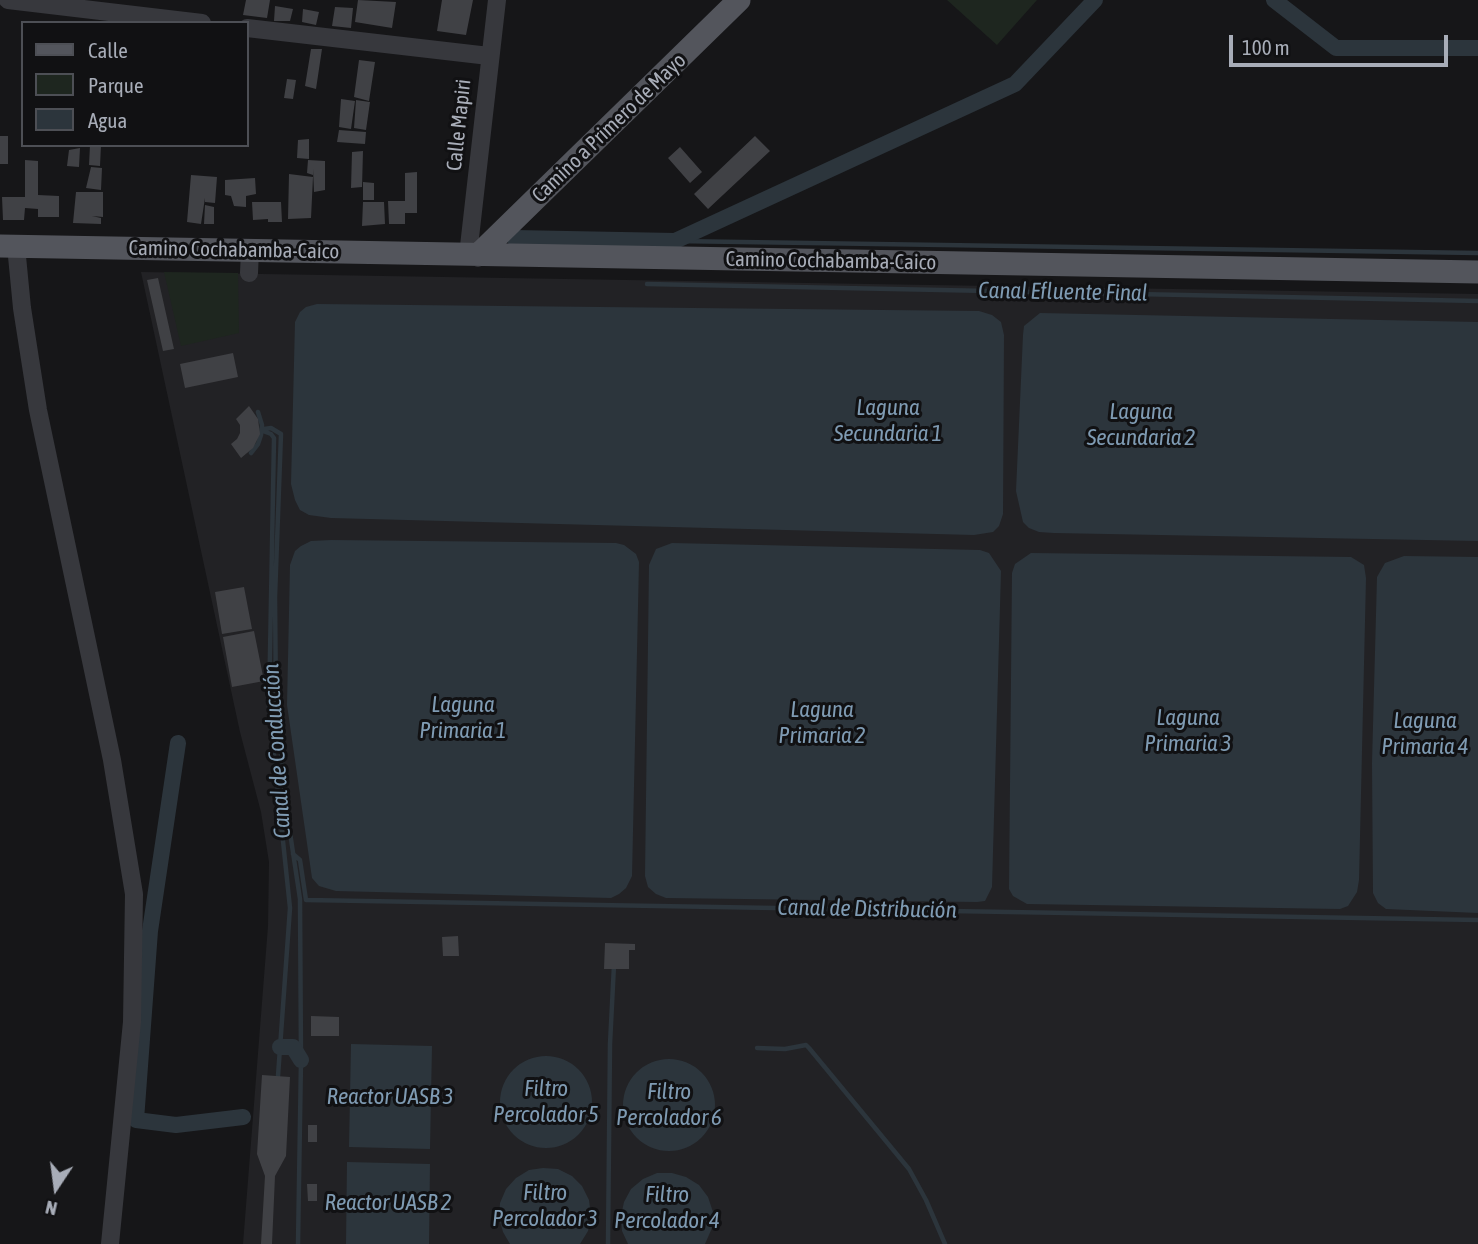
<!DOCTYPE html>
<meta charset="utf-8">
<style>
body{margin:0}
#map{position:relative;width:1478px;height:1244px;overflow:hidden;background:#161618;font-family:"Asap Condensed",sans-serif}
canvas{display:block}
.legend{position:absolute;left:21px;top:21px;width:228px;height:126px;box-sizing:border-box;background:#111113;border:2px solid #4d4f55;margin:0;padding:9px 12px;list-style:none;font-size:21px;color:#a8adb8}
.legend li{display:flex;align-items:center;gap:14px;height:35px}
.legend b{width:35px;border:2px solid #4d4f55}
.north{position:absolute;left:21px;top:1153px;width:70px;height:70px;-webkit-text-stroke:5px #111113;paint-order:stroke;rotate:193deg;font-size:19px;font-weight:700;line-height:28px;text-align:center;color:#a8adb8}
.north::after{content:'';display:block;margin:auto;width:24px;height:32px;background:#a8adb8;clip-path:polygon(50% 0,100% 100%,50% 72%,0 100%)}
.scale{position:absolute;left:1229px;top:35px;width:219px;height:32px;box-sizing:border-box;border:4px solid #a8adb8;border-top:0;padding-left:9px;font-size:21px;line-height:24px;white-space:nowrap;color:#a8adb8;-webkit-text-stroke:5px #111113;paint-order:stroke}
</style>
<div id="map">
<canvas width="1478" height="1244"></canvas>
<ul class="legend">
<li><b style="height:9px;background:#53555c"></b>Calle</li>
<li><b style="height:19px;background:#1e261f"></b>Parque</li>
<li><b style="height:19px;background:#2c353c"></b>Agua</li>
</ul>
<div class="north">N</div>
<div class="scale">100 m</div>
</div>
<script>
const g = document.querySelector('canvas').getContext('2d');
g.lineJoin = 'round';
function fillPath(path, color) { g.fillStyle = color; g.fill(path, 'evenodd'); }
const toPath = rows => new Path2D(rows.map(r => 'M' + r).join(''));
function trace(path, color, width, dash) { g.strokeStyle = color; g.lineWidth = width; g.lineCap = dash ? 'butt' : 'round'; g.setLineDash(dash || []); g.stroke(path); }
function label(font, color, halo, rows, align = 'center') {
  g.font = font + ' "Asap Condensed",sans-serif'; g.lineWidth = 6; g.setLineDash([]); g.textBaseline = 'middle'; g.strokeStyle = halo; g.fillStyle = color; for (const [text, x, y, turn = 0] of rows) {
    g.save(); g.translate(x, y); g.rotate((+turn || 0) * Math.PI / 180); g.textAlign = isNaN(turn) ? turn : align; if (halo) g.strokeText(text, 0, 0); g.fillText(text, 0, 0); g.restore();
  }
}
fillPath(toPath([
 [141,272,1478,294,1478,1244,243,1244,268,926,269,862,261,812,240,732]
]), '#222225');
fillPath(toPath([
 [947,0,1037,0,997,45],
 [164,272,238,273,239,333,181,346]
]), '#1e261f');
fillPath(toPath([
 [317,304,979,311,992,315,1001,322,1004,335,1003,514,999,526,993,532,974,535,331,518,309,515,300,510,295,500,291,484,295,322,300,312,306,307],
 [1040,313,1478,322,1478,541,1054,533,1039,532,1029,528,1023,522,1016,491,1023,335,1024,326],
 [331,540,616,543,624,545,636,554,639,562,632,876,626,888,619,894,611,898,336,891,319,886,312,878,287,705,290,565,295,551,301,546,311,541],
 [672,543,980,550,989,553,1001,571,992,887,985,901,977,902,666,898,656,894,648,887,645,876,649,565,656,549],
 [1031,553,1351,557,1364,565,1366,578,1359,880,1357,892,1348,906,1340,909,1027,904,1013,896,1009,889,1012,573,1015,564],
 [1404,556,1478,557,1478,913,1386,909,1378,903,1373,893,1372,763,1377,577,1385,563],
 [351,1044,432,1046,430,1149,349,1147],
 '500 1102a46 46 0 1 1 92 0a46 46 0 1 1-92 0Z',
 '623 1105a46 46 0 1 1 92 0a46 46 0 1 1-92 0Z',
 [347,1162,430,1164,429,1244,346,1244],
 [543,1168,558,1169,572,1176,582,1186,589,1200,591,1216,588,1231,580,1244,510,1244,503,1232,499,1218,500,1203,506,1189,516,1178,529,1170],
 [657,1173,672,1173,686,1177,699,1185,708,1197,713,1212,712,1228,705,1244,628,1244,622,1231,621,1216,624,1202,631,1189,643,1179]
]), '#2c353c');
trace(toPath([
 [675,241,1478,253],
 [647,284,1478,301],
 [264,429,271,428,281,434,275,597,276,700,286,806,300,899,301,1060,298,1244],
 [263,431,271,434,274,438,269,707,290,908,278,1076],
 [251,453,258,444,261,435,262,425,258,412],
 [293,854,300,860,306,900,1478,920],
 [757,1048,785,1049,806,1045,809,1048,909,1169,926,1200,945,1244],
 [608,1244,610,1044,614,965]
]), '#2c353c', 4.5);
trace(toPath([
 [1274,0,1336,48,1478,48],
 [514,238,675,241,1015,84,1095,0],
 [178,743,150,931,136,1120,176,1125,243,1117],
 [280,1047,293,1047,301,1060]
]), '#2c353c', 16);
fillPath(toPath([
 [246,0,270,0,267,18,243,15],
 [358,0,396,2,392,28,355,22],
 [442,0,473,0,466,35,437,31],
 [275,6,293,9,290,21,274,21],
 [335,7,353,8,351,28,332,26],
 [303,9,319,12,316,25,302,22],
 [311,49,322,49,316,89,305,86],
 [359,60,375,62,369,101,354,97],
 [287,79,296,80,293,99,284,98],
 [341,99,355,101,351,129,339,127],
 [356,100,370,102,366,130,354,128],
 [339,130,366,132,365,144,337,142],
 [0,136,8,136,8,164,0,164],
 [755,136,770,151,708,209,694,194],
 [309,139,309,159,297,158,298,140],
 [90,145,101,145,100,166,89,165],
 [680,147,702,172,690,183,668,158],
 [80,148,79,167,67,166,69,150],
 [363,151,362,187,351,188,352,152],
 [25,160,38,161,38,195,59,196,59,217,38,217,38,209,25,208,24,220,3,220,2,197,25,197],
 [308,160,325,161,325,190,314,192,313,169,313,175,307,173],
 [91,167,102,168,101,190,86,188],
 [417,172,417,213,405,213,405,224,389,224,388,201,405,201,405,173],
 [289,174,313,177,311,218,288,219],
 [191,175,217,177,215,203,205,202,205,198,201,224,187,222],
 [255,178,256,194,246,196,246,207,234,206,231,196,225,195,225,180],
 [363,182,374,183,374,200,363,200],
 [76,192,103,192,103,217,92,216,101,218,101,224,73,223],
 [252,202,281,202,282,222,268,222,268,219,253,220],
 [363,202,384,202,385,224,362,226],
 [205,205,214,207,214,224,204,224],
 [158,278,174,349,163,351,147,280],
 [233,353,238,377,185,388,180,364],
 [249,406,258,419,260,434,253,448,241,458,231,444,237,439,240,433,240,425,236,419],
 [244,587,252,629,222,634,215,592],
 [254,631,264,681,232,687,223,637],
 [458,936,459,956,443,956,442,937],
 [605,943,635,944,635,950,629,950,629,969,604,969],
 [311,1016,339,1017,339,1036,311,1036],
 [262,1075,290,1077,286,1156,275,1176,272,1244,261,1244,265,1176,257,1154],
 [308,1125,317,1125,317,1142,308,1142],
 [307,1184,317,1184,317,1201,308,1201]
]), '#404145');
trace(toPath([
 [8,0,202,23],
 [247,28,489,56],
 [16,246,22,308,38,410,112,760,134,894,132,1022,110,1244],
 [468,255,497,0],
 [249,273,250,250]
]), '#37383d', 18);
trace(toPath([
 [0,246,1478,272],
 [478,255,739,0]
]), '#53555c', 23);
label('21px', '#a8adb8', '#111113', [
 ["Calle Mapiri",459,125,-84],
 ["Camino a Primero de Mayo",609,128,-44],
 ["Camino Cochabamba-Caico",234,250,1],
 ["Camino Cochabamba-Caico",831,261,1]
]);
label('italic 23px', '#7f9bb3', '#111113', [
 ["Canal Efluente Final",1063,292,1],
 ["Laguna",888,408],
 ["Secundaria 1",888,434],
 ["Laguna",1141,412],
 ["Secundaria 2",1141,438],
 ["Laguna",463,705],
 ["Primaria 1",463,731],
 ["Laguna",822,710],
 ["Primaria 2",822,736],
 ["Laguna",1188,718],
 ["Primaria 3",1188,744],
 ["Laguna",1425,721],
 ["Primaria 4",1425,747],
 ["Canal de Conducción",277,751,-94],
 ["Canal de Distribución",867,909,1],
 ["Filtro",546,1089],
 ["Percolador 5",546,1115],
 ["Filtro",669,1092],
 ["Percolador 6",669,1118],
 ["Reactor UASB 3",390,1097],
 ["Filtro",545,1193],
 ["Percolador 3",545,1219],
 ["Filtro",667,1195],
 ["Percolador 4",667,1221],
 ["Reactor UASB 2",388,1203]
]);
</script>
